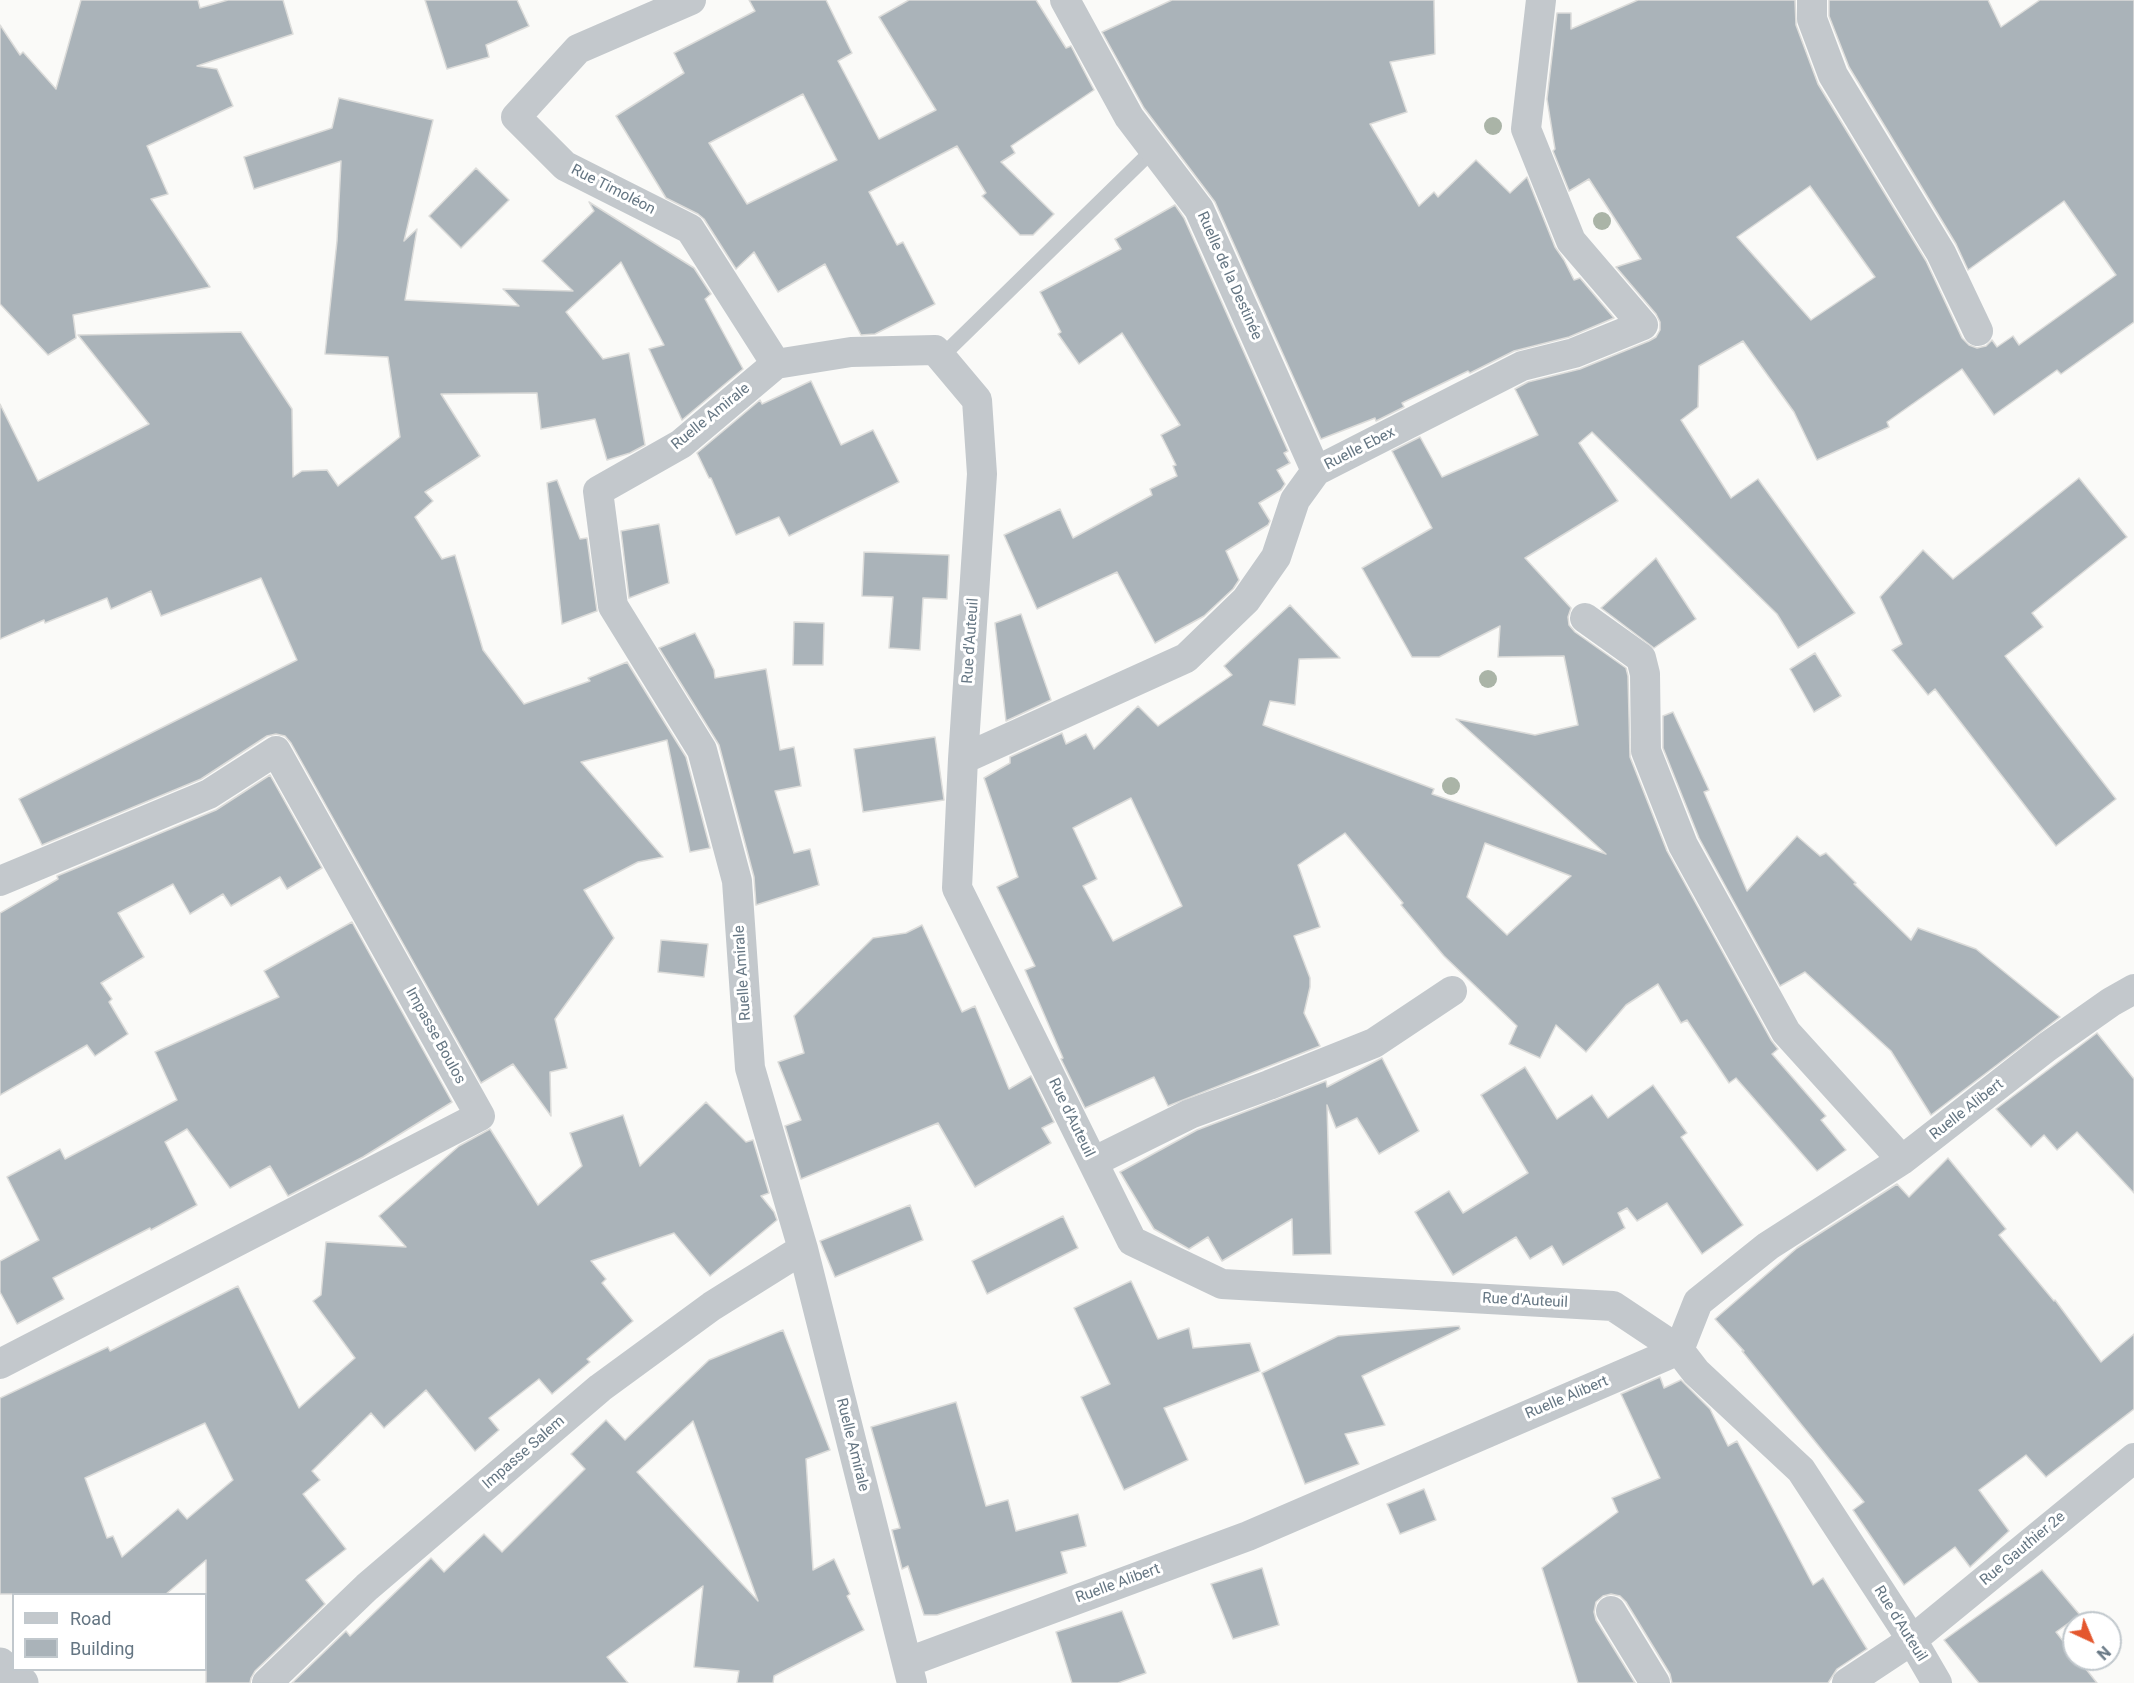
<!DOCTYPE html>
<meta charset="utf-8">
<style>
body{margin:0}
#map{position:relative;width:2134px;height:1683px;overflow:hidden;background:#fafaf8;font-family:Roboto,sans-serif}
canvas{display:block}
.legend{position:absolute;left:12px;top:1593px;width:195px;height:78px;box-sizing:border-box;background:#fff;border:2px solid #c1c8cd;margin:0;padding:8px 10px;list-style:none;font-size:18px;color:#657683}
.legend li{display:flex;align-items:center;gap:12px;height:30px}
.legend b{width:30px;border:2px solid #c1c8cd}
.north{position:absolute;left:2062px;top:1611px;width:60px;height:60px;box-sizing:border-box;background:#fff;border:2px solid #c1c8cd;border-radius:50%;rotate:136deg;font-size:16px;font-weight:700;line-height:24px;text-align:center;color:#657683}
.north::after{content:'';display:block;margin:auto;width:21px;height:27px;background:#e4572e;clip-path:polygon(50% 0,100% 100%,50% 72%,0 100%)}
</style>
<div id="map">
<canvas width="2134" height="1683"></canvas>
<ul class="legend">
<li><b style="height:8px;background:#c3c8cc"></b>Road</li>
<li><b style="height:16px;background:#aab3b9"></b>Building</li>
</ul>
<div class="north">N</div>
</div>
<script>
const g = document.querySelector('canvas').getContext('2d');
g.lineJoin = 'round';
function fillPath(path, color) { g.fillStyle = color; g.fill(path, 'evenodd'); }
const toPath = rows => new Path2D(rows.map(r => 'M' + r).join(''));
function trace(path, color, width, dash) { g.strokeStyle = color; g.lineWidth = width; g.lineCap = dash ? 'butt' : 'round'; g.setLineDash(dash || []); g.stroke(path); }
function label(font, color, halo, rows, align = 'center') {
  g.font = font + ' Roboto,sans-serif'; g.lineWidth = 6; g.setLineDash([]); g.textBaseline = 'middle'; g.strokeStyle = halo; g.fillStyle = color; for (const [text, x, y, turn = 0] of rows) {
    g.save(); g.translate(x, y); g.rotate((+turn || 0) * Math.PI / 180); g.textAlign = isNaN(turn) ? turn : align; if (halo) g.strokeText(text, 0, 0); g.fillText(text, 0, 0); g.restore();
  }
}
const building = toPath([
 [81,0,198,0,200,8,228,0,283,0,293,34,197,66,217,69,233,106,147,146,168,194,151,199,210,287,73,315,76,338,48,355,0,304,0,25,20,55,23,52,56,89,81,0],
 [425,0,517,0,529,26,486,45,489,57,447,69,425,0],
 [749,0,826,0,852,53,838,61,879,139,936,110,879,17,909,0,1036,0,1066,48,1071,46,1094,90,1011,146,1015,153,1001,162,1054,214,1033,235,1020,235,982,196,986,193,957,146,869,192,897,245,903,242,935,304,875,334,861,335,825,264,778,292,754,252,736,269,704,219,698,214,666,198,616,116,684,73,674,53,755,11,749,0],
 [803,94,837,160,747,204,709,143,803,94],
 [1172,0,1434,0,1435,54,1390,62,1407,112,1370,124,1419,206,1434,192,1438,197,1476,160,1510,193,1527,177,1555,247,1564,260,1574,280,1580,278,1614,318,1569,337,1514,351,1470,373,1468,371,1402,403,1404,407,1376,421,1375,418,1321,439,1215,202,1144,108,1102,32,1172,0],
 [1638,0,1795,0,1796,25,1818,84,1926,261,1962,338,1969,345,1977,348,1986,346,1992,340,1997,347,2013,336,2019,345,2116,275,2064,201,1968,270,1956,244,1849,67,1829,16,1829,0,1988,0,2001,27,2040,0,2134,0,2134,322,2061,374,2057,370,1994,415,1962,369,1887,422,1889,427,1817,460,1794,412,1743,341,1699,366,1698,407,1681,420,1731,498,1758,479,1855,613,1798,648,1777,614,1592,432,1579,443,1618,501,1525,558,1571,608,1568,617,1569,625,1575,632,1626,668,1628,676,1630,757,1667,851,1771,1040,1778,1049,1772,1054,1826,1116,1821,1120,1846,1150,1817,1171,1736,1078,1729,1083,1687,1020,1681,1023,1658,984,1626,1005,1586,1052,1556,1025,1540,1058,1509,1044,1517,1026,1444,956,1401,905,1403,903,1345,833,1298,865,1320,927,1294,936,1310,978,1310,987,1304,1013,1320,1046,1168,1106,1154,1077,1085,1108,1061,1059,1063,1058,1025,970,1035,966,997,887,1018,877,984,778,1010,763,1010,757,1062,733,1066,744,1086,734,1094,749,1138,706,1158,726,1232,675,1224,666,1290,605,1340,658,1299,659,1295,705,1270,701,1263,725,1434,789,1432,794,1606,854,1456,719,1535,735,1578,725,1564,656,1498,657,1500,626,1439,657,1412,657,1362,568,1432,528,1392,451,1420,437,1442,477,1538,435,1515,389,1528,382,1580,369,1649,341,1656,337,1660,330,1660,322,1656,314,1616,267,1641,259,1589,179,1569,191,1553,151,1555,149,1547,99,1557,13,1571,13,1571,29,1638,0],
 [1810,186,1875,277,1811,320,1737,237,1810,186],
 [1131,798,1182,906,1113,941,1083,886,1097,879,1073,828,1131,798],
 [1485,843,1571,876,1507,935,1467,897,1485,843],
 [339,98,433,120,404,241,417,229,405,300,519,306,503,289,573,291,542,261,594,211,589,202,694,268,711,294,705,299,743,369,682,420,649,349,664,345,621,262,566,312,603,359,629,353,645,445,630,453,607,460,595,419,541,429,537,393,441,394,480,456,425,492,433,501,415,517,442,559,455,555,483,650,524,704,590,681,588,678,627,662,686,757,710,848,690,852,667,740,581,762,663,857,638,862,584,890,614,938,555,1019,567,1068,550,1072,551,1116,513,1064,481,1083,291,743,285,736,276,734,267,736,201,779,42,845,19,799,297,660,261,578,161,616,151,591,111,609,107,598,45,623,44,620,0,639,0,404,38,481,149,424,78,335,241,332,292,409,293,477,302,471,327,470,338,486,400,437,388,357,325,354,337,241,341,161,254,189,244,157,332,128,339,98],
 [476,168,509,200,461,248,429,216,476,168],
 [1175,205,1184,218,1288,451,1284,453,1290,463,1277,470,1285,484,1281,490,1259,503,1270,521,1268,525,1226,551,1239,580,1233,589,1204,616,1155,643,1117,572,1037,609,1004,535,1060,509,1073,538,1152,495,1150,489,1177,476,1173,466,1176,465,1161,435,1180,425,1122,333,1079,364,1058,334,1061,332,1040,292,1121,249,1115,239,1175,205],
 [811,381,841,445,873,430,899,482,789,536,779,517,736,535,711,478,709,478,697,453,760,400,762,404,811,381],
 [2079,478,2127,537,2032,613,2043,627,2005,656,2116,799,2056,846,1935,689,1928,695,1892,650,1902,644,1880,597,1923,550,1953,579,2079,478],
 [557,480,580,539,587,538,597,611,562,624,547,483,557,480],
 [659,524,669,583,629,598,621,531,659,524],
 [864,552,949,555,947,599,923,598,920,650,889,648,893,597,862,596,864,552],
 [1656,558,1696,619,1654,648,1601,608,1656,558],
 [1021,614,1051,700,1006,721,995,623,1021,614],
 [794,622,824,623,823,665,793,665,794,622],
 [695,633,714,670,715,678,766,669,780,750,794,747,801,786,775,791,794,853,810,849,819,885,756,905,754,877,719,745,659,648,695,633],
 [1815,653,1841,696,1814,712,1790,669,1815,653],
 [1673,712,1709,790,1704,792,1747,891,1797,836,1820,856,1826,853,1856,883,1854,884,1911,940,1918,928,1976,949,2060,1017,1931,1115,1891,1051,1805,972,1780,986,1699,838,1663,748,1663,716,1673,712],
 [935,737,944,800,863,812,854,749,935,737],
 [270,775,322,868,287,889,280,877,231,906,223,894,190,914,173,884,118,913,144,957,101,983,112,999,109,1002,128,1034,95,1056,87,1045,0,1095,0,913,58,879,57,876,216,810,270,775],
 [352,922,452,1102,363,1157,288,1196,270,1166,230,1188,187,1129,165,1142,197,1205,151,1230,150,1228,53,1278,64,1299,17,1324,0,1292,0,1261,39,1240,7,1177,60,1149,65,1159,177,1100,155,1052,279,997,264,971,352,922],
 [922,925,962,1012,975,1006,1009,1089,1031,1076,1054,1122,1042,1128,1051,1143,975,1187,938,1123,801,1179,785,1126,801,1120,778,1062,804,1053,794,1016,873,938,906,933,922,925],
 [661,940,708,944,704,977,658,972,661,940],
 [2097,1033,2134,1079,2134,1193,2077,1132,2057,1150,2044,1135,2031,1147,1996,1109,2097,1033],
 [1382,1058,1419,1131,1379,1154,1357,1118,1336,1128,1327,1105,1331,1254,1293,1255,1292,1219,1222,1261,1208,1237,1189,1249,1154,1229,1120,1172,1197,1130,1326,1081,1327,1087,1382,1058],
 [1525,1067,1557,1119,1592,1095,1608,1118,1653,1085,1687,1133,1681,1137,1743,1225,1702,1254,1667,1203,1637,1221,1627,1208,1618,1213,1625,1228,1563,1265,1552,1246,1530,1259,1516,1237,1453,1275,1415,1212,1449,1191,1463,1213,1528,1173,1481,1095,1525,1067],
 [706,1102,746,1142,753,1140,769,1193,761,1196,774,1212,777,1220,710,1276,674,1233,591,1261,606,1279,602,1283,633,1321,587,1359,590,1362,552,1394,539,1379,489,1418,499,1430,475,1451,426,1390,384,1428,371,1413,312,1471,320,1480,303,1494,346,1549,306,1580,325,1604,255,1671,251,1678,250,1683,206,1683,206,1560,166,1594,0,1594,0,1398,108,1347,110,1351,238,1286,299,1408,355,1358,313,1301,321,1295,326,1242,406,1247,379,1216,459,1146,490,1129,538,1205,582,1166,570,1133,623,1115,640,1166,706,1102],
 [205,1423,233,1480,187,1519,178,1509,122,1557,113,1536,107,1538,85,1478,205,1423],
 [1948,1158,2006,1229,1999,1235,2054,1301,2055,1300,2101,1362,2134,1334,2134,1409,2046,1477,2026,1455,1979,1490,2009,1531,1970,1567,1955,1547,1904,1585,1853,1510,1864,1502,1742,1351,1744,1351,1715,1319,1797,1248,1897,1184,1909,1197,1948,1158],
 [910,1205,923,1240,835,1277,820,1241,910,1205],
 [1063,1216,1078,1248,987,1294,972,1261,1063,1216],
 [1131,1281,1158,1339,1189,1328,1193,1348,1250,1343,1260,1371,1164,1408,1188,1460,1124,1490,1081,1397,1110,1384,1074,1308,1131,1281],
 [1459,1326,1460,1329,1362,1376,1385,1425,1345,1434,1359,1464,1305,1484,1262,1373,1338,1336,1459,1326],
 [783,1330,830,1450,806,1459,813,1570,834,1559,850,1594,847,1596,864,1630,774,1676,773,1683,737,1683,739,1671,694,1667,703,1586,607,1657,628,1683,292,1683,346,1631,350,1636,431,1558,444,1572,484,1534,502,1552,585,1469,571,1454,606,1420,625,1440,709,1360,783,1330],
 [693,1421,758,1601,637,1472,693,1421],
 [1660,1377,1664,1388,1681,1380,1710,1409,1728,1446,1737,1441,1813,1585,1823,1578,1867,1649,1837,1669,1828,1683,1672,1683,1670,1674,1626,1602,1620,1596,1611,1594,1603,1596,1596,1602,1594,1612,1596,1620,1635,1683,1578,1683,1542,1568,1618,1512,1612,1498,1660,1478,1621,1394,1660,1377],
 [956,1402,986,1506,1008,1500,1016,1531,1078,1514,1086,1546,1061,1552,1067,1573,937,1615,924,1615,908,1566,902,1569,892,1530,900,1528,871,1427,956,1402],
 [1424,1489,1436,1520,1400,1534,1387,1504,1424,1489],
 [1262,1568,1279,1625,1233,1639,1211,1584,1262,1568],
 [2042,1570,2080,1615,2056,1632,2074,1655,2074,1659,2078,1659,2097,1683,1979,1683,1944,1640,2042,1570],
 [1122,1611,1146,1673,1118,1683,1072,1683,1056,1632,1122,1611]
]);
fillPath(building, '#aab3b9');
trace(building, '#dcdcda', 1.5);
trace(toPath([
 [941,357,1153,150]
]), '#c3c8cc', 15);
trace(toPath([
 [691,0,578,49,516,117,565,166,690,229,776,364,851,352,935,350,977,400,982,474,963,759,957,888,1132,1241,1222,1284,1613,1306,1679,1350,1696,1372,1801,1470,1912,1640,1937,1683],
 [1065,0,1129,117,1199,209,1316,471],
 [1812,0,1812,19,1833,75,1941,253,1978,331],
 [776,364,681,444,598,491,613,606,702,750,737,881,750,1068,803,1249,912,1683],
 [1585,618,1641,658,1645,674,1646,751,1683,845,1786,1032,1902,1160],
 [963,759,1186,658,1246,600,1276,557,1295,500,1316,471,1522,366,1574,353,1643,325,1571,241,1526,129,1541,0],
 [0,881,209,794,276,751,480,1116,0,1364],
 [1093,1162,1190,1114,1269,1085,1374,1043,1452,991],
 [1611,1611,1655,1683],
 [908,1662,1248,1536,1679,1350,1698,1302,1768,1246,1902,1160,2047,1047,2111,1002,2134,989],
 [267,1683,367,1587,600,1388,712,1306,803,1249],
 [1847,1683,1912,1640,2134,1458]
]), '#c3c8cc', 30);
trace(toPath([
 [0,1664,22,1683]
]), '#c3c8cc', 33);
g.fillStyle = '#aab4a7';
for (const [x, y] of [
 [1493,126],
 [1602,221],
 [1488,679],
 [1451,786]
]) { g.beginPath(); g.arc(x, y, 9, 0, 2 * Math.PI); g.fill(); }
label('15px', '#657683', '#fff', [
 ["Rue Timoléon",613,190,27],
 ["Ruelle de la Destinée",1229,276,66],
 ["Ruelle Amirale",711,417,-39],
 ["Ruelle Ebex",1360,449,-27],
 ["Rue d'Auteuil",971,641,-86],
 ["Ruelle Amirale",743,973,-94],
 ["Impasse Boulos",435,1036,61],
 ["Ruelle Alibert",1967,1110,-38],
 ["Rue d'Auteuil",1071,1118,64],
 ["Rue d'Auteuil",1525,1301,3],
 ["Ruelle Alibert",1567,1398,-23],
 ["Ruelle Amirale",852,1445,76],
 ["Impasse Salem",524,1453,-41],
 ["Rue Gauthier 2e",2023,1549,-40],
 ["Ruelle Alibert",1118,1584,-20],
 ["Rue d'Auteuil",1900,1624,58]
]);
</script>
